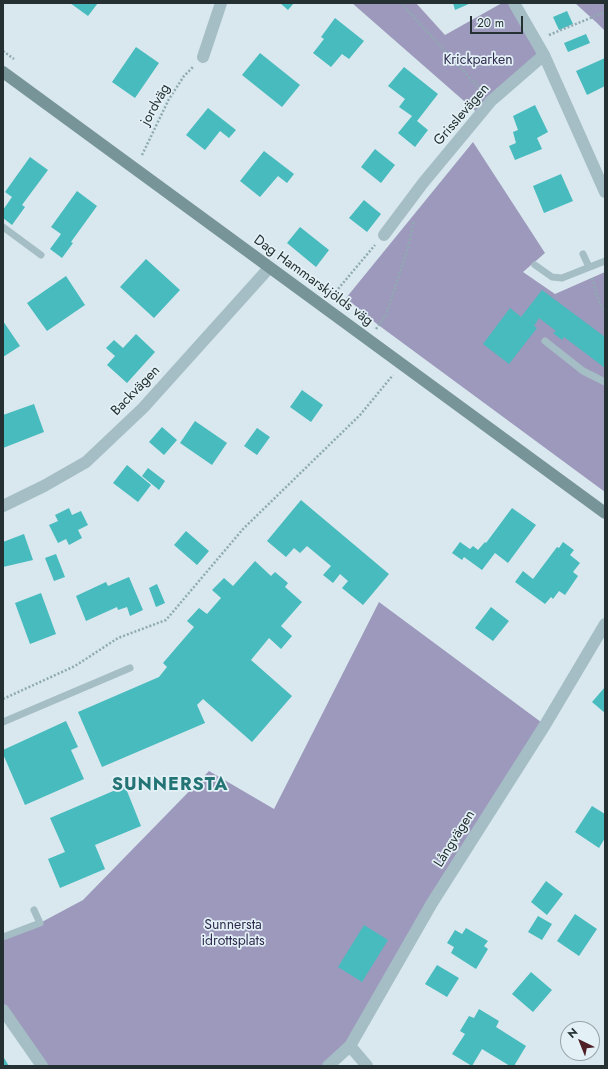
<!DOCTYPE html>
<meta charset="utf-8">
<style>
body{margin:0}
#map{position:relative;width:608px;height:1069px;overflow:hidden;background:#d8e8ee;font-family:Jost,sans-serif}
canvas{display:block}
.frame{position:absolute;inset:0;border:4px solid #253032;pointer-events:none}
.north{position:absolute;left:560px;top:1021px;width:40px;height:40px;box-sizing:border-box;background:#e3f1f7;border:1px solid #97a4a8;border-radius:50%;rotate:317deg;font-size:11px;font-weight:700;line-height:16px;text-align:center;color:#253032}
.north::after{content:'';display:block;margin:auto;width:14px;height:18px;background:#4f1f26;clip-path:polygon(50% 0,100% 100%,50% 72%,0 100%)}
.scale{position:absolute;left:470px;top:16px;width:53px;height:18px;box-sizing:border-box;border:2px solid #253032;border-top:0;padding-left:5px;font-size:12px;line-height:14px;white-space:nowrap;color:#253032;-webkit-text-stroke:3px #e3f1f7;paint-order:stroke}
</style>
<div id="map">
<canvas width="608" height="1069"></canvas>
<div class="frame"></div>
<div class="north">N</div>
<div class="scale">20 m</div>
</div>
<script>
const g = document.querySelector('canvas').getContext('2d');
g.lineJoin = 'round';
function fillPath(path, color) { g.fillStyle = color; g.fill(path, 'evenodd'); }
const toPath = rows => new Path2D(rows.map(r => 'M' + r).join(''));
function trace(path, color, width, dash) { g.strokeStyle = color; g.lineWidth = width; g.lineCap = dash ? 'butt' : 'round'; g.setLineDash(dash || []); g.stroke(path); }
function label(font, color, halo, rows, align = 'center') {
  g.font = font + ' Jost,sans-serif'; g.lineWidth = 3.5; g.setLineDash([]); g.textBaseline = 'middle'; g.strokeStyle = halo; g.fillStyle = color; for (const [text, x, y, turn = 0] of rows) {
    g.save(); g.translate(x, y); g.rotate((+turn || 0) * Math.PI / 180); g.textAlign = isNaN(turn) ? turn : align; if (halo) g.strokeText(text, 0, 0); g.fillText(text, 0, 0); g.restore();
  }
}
fillPath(toPath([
 [352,3,416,3,445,35,502,3,514,3,544,55,480,115],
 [575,3,605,3,605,31,597,23],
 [473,142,545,253,523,272,555,294,605,272,605,492,377,324,346,298],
 [379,602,545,725,350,1046,328,1066,42,1066,3,1010,3,937,40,923,83,900,209,771,274,809]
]), '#9d99bc');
fillPath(toPath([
 [70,3,98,3,88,16],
 [280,3,294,3,288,10],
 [453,3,471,3,455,10],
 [567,11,573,24,559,30,553,17],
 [335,18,364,41,349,59,342,54,331,67,313,53,324,39,321,37],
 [586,34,590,43,568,52,564,43],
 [136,47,159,63,135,98,112,82],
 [260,53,300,85,282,107,242,75],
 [605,58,605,86,587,95,576,71],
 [404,67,438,94,417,121,428,130,415,147,398,133,412,116,399,107,405,99,388,86],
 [535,105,548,132,537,138,542,149,515,160,509,146,516,143,513,132,518,130,513,116],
 [208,108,236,130,229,138,220,131,205,150,186,135],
 [375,149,395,165,381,183,361,167],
 [264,151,294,174,287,183,278,176,260,197,240,181],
 [30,157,48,170,22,205,25,207,12,225,3,218,3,210,12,197,5,192],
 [561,174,573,201,544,213,533,186],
 [77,191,97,206,71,242,73,243,62,258,50,249,61,234,51,227],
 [364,200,381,214,367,232,349,218],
 [300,227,329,250,316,267,287,243],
 [146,259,180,290,154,318,120,287],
 [66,276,85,305,47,331,27,303],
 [542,290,605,337,605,368,564,337,562,340,553,333,556,331,539,318,534,326,537,328,509,364,483,344,510,308,521,317],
 [3,321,20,346,3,357],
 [136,334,155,352,127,383,107,365,115,356,106,348,114,340,123,348],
 [302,390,323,405,311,422,290,407],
 [34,404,44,432,3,448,3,415],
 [195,421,227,443,212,465,180,443],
 [162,427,177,440,164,455,149,442],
 [257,428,270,437,257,455,244,446],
 [127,465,151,485,138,502,113,483],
 [148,468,165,481,159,490,142,476],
 [301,500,389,574,363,605,342,588,348,581,340,574,333,583,323,575,331,566,307,546,300,553,294,548,286,557,267,541],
 [69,508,72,515,81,511,88,525,78,530,82,538,69,545,66,539,58,543,49,525,58,521,55,515],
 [512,508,536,525,508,563,495,553,482,570,464,557,462,560,452,553,460,542,470,549,473,546,478,550,485,542,486,543],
 [186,531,209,551,197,565,174,545],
 [24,534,33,560,3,567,3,542],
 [563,542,574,550,570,555,580,563,573,572,578,576,565,595,559,591,553,599,551,597,545,604,515,582,523,571,533,579,557,547,559,548],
 [56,554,65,577,54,581,45,558],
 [255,561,271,576,275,572,288,583,285,587,302,602,281,626,292,636,281,649,269,638,251,660,292,696,252,742,203,699,197,705,205,723,102,767,78,712,159,677,167,667,163,663,194,627,187,621,199,608,207,614,221,598,212,590,224,578,233,586],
 [129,577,143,610,130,616,127,607,118,610,117,607,86,621,76,596,106,582,108,586],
 [157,584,165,603,156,607,149,588],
 [41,593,56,634,30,644,15,603],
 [491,607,509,621,493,641,475,628],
 [605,687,605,713,592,702],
 [66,721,78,747,71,750,84,779,25,805,3,754,3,750],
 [125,786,141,826,95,845,105,869,60,888,48,859,65,852,50,818],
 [592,806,605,814,605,838,599,848,575,832],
 [546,881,563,894,547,915,531,902],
 [575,914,597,929,579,956,557,941],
 [538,916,552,924,542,940,528,932],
 [364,925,388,940,362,982,338,967],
 [466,928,488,941,484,946,488,949,476,969,451,953,454,947,447,943,455,930,462,934],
 [437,965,459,978,447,997,425,984],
 [531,972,552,990,533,1012,512,994],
 [479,1009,499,1021,496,1027,526,1046,514,1066,510,1066,482,1049,472,1066,452,1054,465,1034,460,1031,469,1016,474,1018],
 [4,1058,9,1066,3,1066]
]), '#47bbbd');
trace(toPath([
 [401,3,482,91],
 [549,35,605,12],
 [3,51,14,59],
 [142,155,169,99,184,76,193,67],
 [592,278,597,296,605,313],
 [329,290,340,298],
 [333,295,375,245],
 [376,329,386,315,407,251,414,221],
 [3,699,75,666,118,638,166,620,243,529,360,415,393,375]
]), '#8faab1', 2.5, [2, 2]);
trace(toPath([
 [3,227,41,255],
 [583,254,589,267],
 [535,265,552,277,562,278,605,261],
 [545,341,583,371,605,382],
 [3,722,130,668],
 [3,937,40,923,34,910]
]), '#a5bec5', 7);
trace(toPath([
 [514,3,544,55,605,192],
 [203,57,221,3],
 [384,235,423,183,491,101,544,55],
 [3,506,44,486,86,462,143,408,269,268],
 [3,1010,42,1066],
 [350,1046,367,1066],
 [328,1066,350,1046,432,903,545,725,605,624]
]), '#a5bec5', 12);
trace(toPath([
 [3,72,605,513]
]), '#779498', 12);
label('14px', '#302b4e', '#e3f1f7', [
 ["Krickparken",478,61],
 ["Sunnersta",233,926],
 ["idrottsplats",233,942]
]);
label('14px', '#253032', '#e3f1f7', [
 ["jordväg",156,105,-61],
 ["Grisslevägen",462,115,-49],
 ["Dag Hammarskjölds väg",313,281,36],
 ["Backvägen",136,391,-46],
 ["Långvägen",455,839,-58]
]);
g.letterSpacing = '1px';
label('bold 18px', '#247475', '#e3f1f7', [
 ["SUNNERSTA",170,786]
]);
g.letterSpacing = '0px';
</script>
